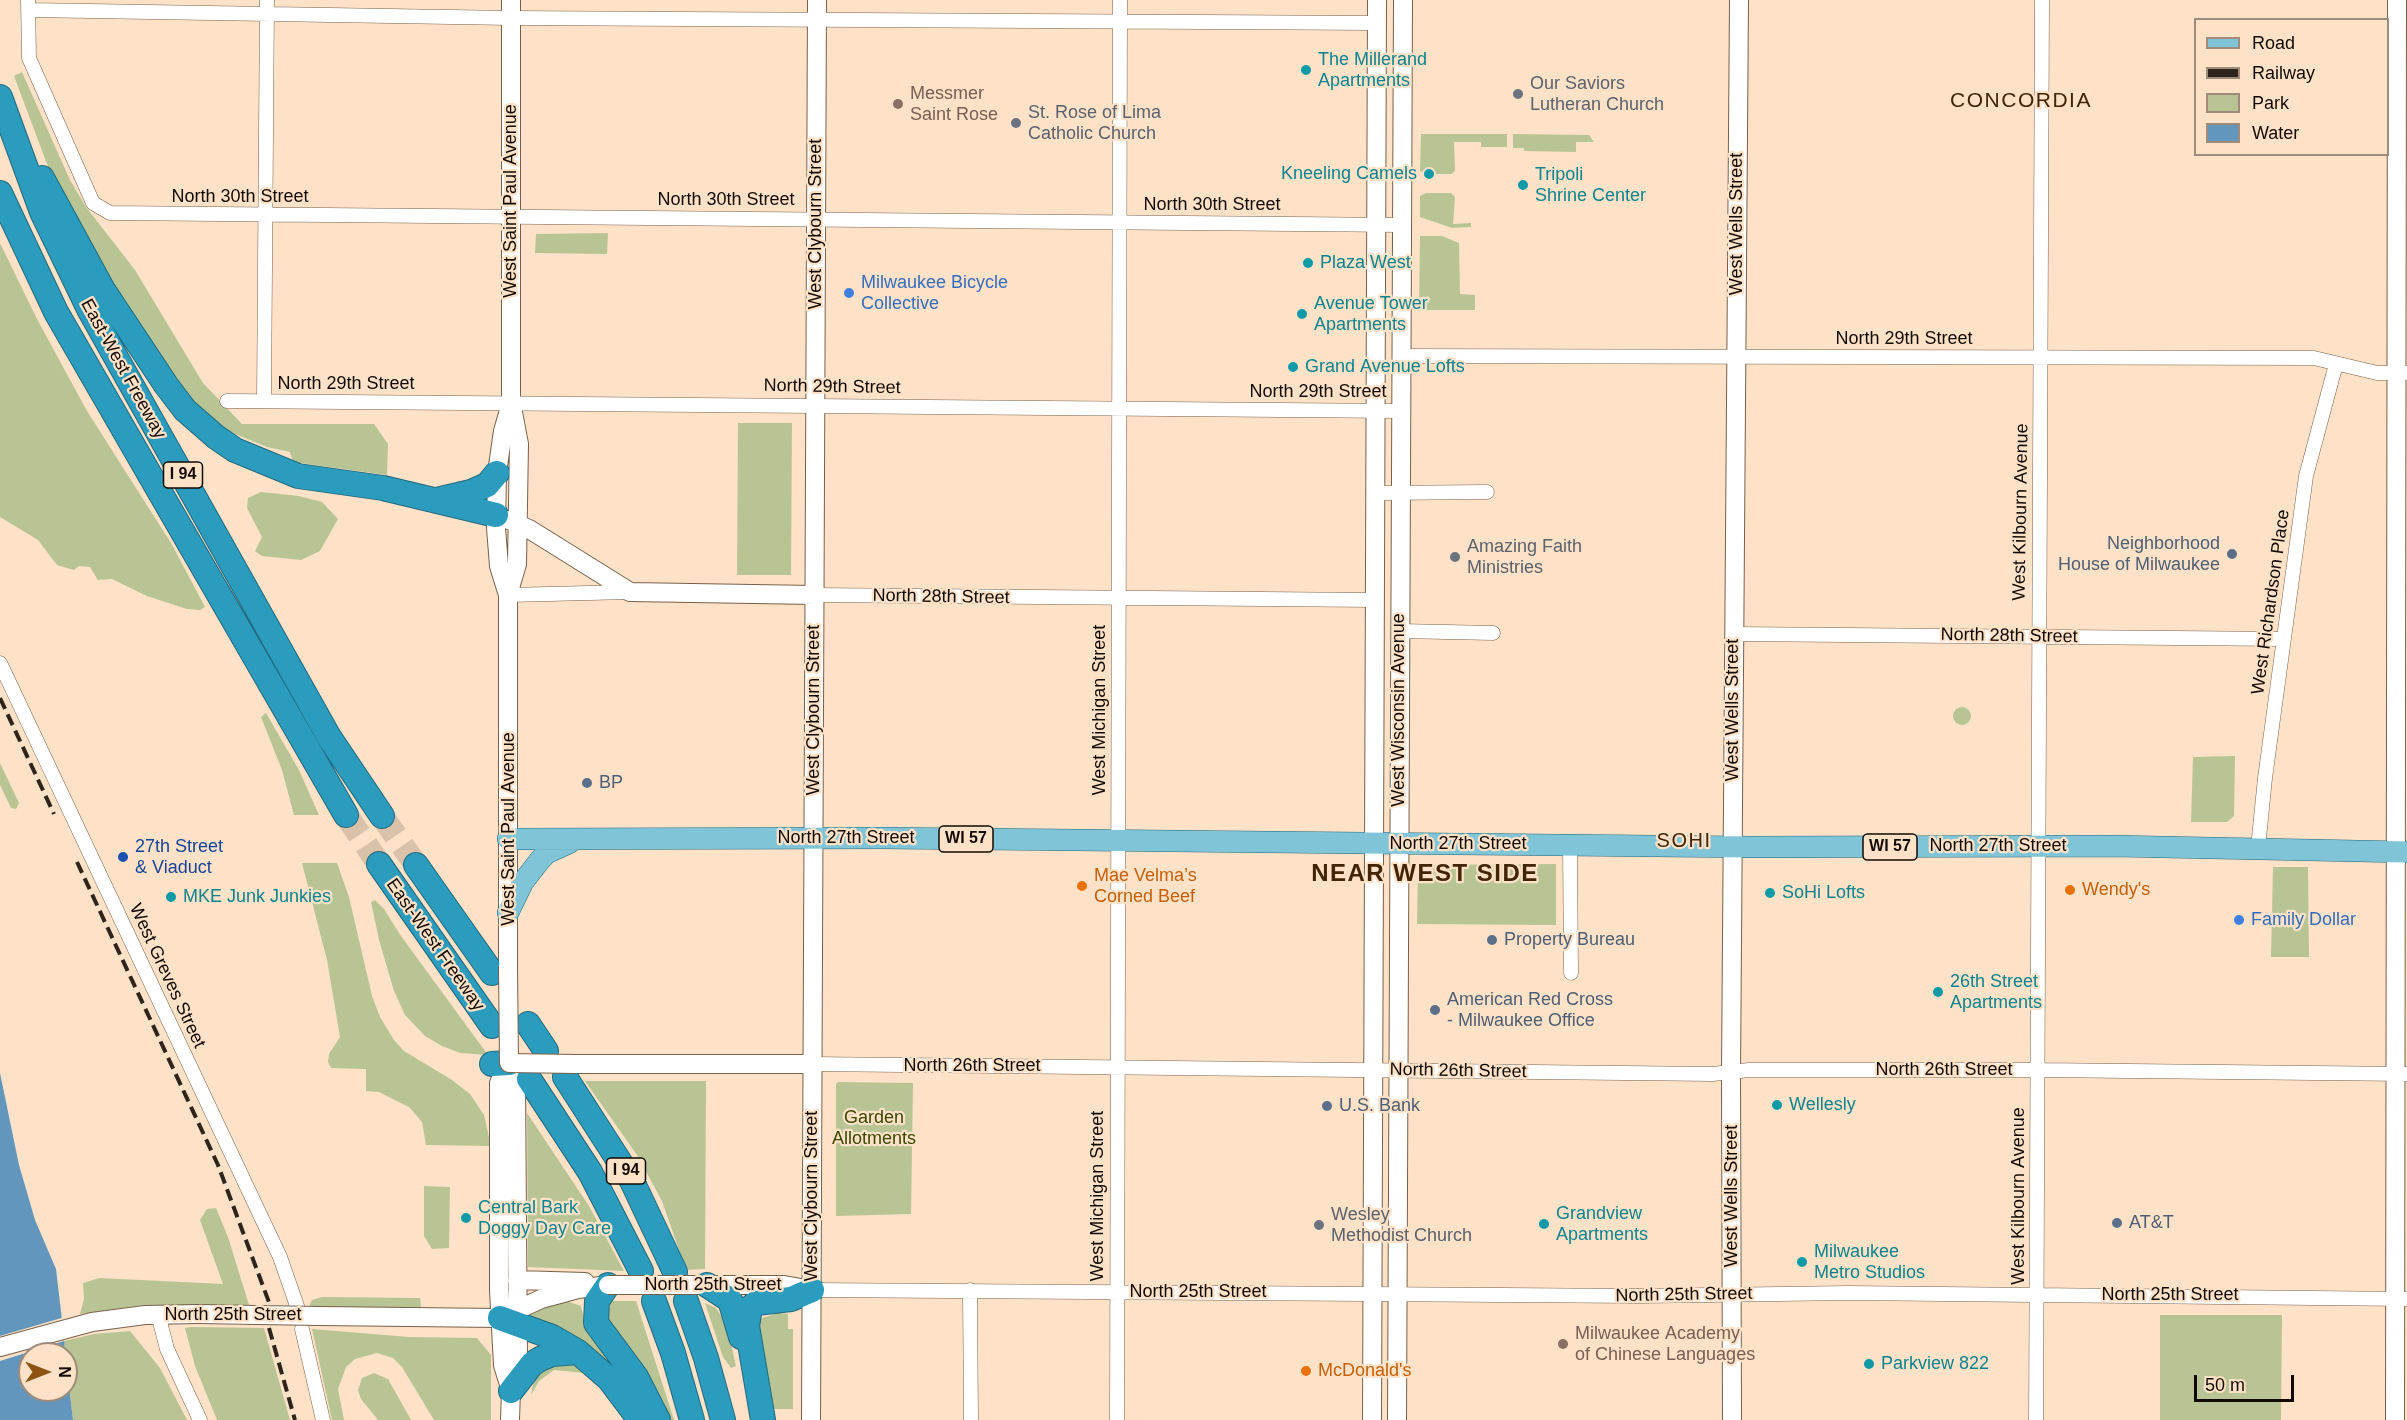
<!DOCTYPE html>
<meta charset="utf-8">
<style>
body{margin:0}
#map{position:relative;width:2407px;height:1420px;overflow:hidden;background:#fde2c7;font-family:Arial,sans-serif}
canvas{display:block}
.legend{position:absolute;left:2194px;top:18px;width:195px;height:138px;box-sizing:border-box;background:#fde2c7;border:2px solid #9f8b79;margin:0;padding:8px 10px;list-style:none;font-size:18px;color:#120903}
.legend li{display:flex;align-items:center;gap:12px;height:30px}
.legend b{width:30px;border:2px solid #9f8b79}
.north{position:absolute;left:18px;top:1342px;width:60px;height:60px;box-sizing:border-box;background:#fde2c7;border:2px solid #9f8b79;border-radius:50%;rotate:90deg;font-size:16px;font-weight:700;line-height:24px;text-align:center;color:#120903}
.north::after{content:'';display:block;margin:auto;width:21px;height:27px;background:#8e5311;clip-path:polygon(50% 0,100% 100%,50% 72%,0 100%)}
.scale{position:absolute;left:2194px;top:1375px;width:100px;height:27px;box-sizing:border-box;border:3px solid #120903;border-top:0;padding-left:8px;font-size:18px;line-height:21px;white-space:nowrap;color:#120903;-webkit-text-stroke:4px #fde2c7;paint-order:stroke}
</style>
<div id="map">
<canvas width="2407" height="1420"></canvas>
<ul class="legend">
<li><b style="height:8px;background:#80c4d8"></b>Road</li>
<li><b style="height:8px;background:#2f241b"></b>Railway</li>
<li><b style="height:16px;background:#b8c494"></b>Park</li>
<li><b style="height:16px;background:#6396bd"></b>Water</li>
</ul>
<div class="north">N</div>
<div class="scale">50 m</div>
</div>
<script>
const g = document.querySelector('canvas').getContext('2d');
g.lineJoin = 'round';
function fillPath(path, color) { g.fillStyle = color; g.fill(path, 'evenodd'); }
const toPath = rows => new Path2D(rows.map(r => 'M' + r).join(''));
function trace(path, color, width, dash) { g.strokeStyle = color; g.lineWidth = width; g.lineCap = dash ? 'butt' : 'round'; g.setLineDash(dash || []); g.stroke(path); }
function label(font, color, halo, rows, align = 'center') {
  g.font = font + ' Arial,sans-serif'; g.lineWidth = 4.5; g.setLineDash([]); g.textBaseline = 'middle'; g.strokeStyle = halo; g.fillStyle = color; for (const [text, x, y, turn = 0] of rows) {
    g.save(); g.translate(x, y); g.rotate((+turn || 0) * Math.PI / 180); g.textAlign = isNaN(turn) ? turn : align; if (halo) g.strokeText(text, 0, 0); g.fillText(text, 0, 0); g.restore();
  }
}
fillPath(toPath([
 [22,72,70,180,86,207,135,270,203,383,242,424,374,424,388,444,387,475,293,462,290,452,267,447,223,429,189,402,154,358,56,188,14,76],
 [1421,134,1507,134,1507,147,1481,147,1481,142,1454,142,1455,170,1452,174,1426,174,1420,171],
 [1513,134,1589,135,1594,142,1576,142,1576,152,1524,151,1524,148,1513,148],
 [1426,193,1451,193,1455,197,1453,224,1471,223,1471,227,1452,228,1420,217,1420,196],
 [608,233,607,254,535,253,536,234],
 [1420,236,1442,236,1459,243,1460,294,1475,295,1475,310,1419,310],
 [0,243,37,319,87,411,171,543,205,607,200,610,187,609,147,596,112,579,98,580,90,567,79,566,74,570,57,565,38,540,0,517],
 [738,423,792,423,791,575,737,575],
 [261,492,299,496,322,502,338,519,320,551,301,560,262,556,255,551,262,537,247,508,248,498],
 '1953 716a9 9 0 1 1 18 0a9 9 0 1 1-18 0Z',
 [266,713,299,770,319,815,294,815,282,770,261,717],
 [2235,756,2234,816,2227,822,2191,822,2193,757],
 [0,763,19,803,16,809,11,808,0,785],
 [302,863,337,863,349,897,372,996,380,1017,394,1040,404,1051,452,1080,470,1094,484,1115,491,1146,426,1145,422,1122,409,1107,379,1092,366,1091,366,1069,331,1068,328,1062,329,1054,340,1037,327,960],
 [1556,864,1556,925,1417,924,1418,868,1424,865],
 [2273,867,2308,867,2309,957,2271,957],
 [375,900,384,909,401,936,488,1055,460,1053,442,1046,425,1036,405,1015,394,991,379,940,371,902],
 [585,1081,706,1081,705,1269,686,1270,662,1201,637,1155],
 [838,1082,913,1083,911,1214,836,1216,836,1084],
 [527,1113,589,1206,624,1271,528,1267],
 [424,1186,450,1187,449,1248,432,1249,424,1236],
 [216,1208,228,1237,249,1305,144,1305,80,1314,84,1299,83,1283,99,1278,223,1284,200,1220,207,1209],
 [322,1297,420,1298,421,1307,309,1307,312,1300],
 [566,1301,581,1306,587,1330,629,1380,529,1320,528,1313],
 [610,1301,636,1301,674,1420,665,1420,605,1315],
 [705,1303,716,1308,727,1325,736,1366,731,1368,723,1357],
 [778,1313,788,1314,788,1329,793,1329,793,1409,771,1409,757,1327,762,1318],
 [2160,1315,2282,1315,2281,1420,2160,1420],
 [191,1327,264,1328,290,1420,217,1420,195,1366,185,1328],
 [312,1329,409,1337,477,1338,491,1355,491,1420,434,1420,402,1367,393,1358,377,1353,355,1359,346,1367,338,1389,344,1420,332,1420],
 [130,1331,160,1368,187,1420,73,1420,64,1341,94,1334],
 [572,1362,585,1373,554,1370,539,1381,531,1395,533,1384,541,1373,539,1370,545,1366],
 [374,1373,388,1379,411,1420,378,1420,361,1399,358,1390,362,1378]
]), '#b8c494');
fillPath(toPath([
 [0,1073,19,1165,35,1220,56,1269,64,1337,65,1354,30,1354,30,1390,66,1390,66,1361,73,1420,0,1420]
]), '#6396bd');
fillPath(toPath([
 [65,1317,67,1340,0,1361,0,1336]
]), '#fde2c7');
trace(toPath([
 [346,815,379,864],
 [382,816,416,865]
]), '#dac1aa', 24, [24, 12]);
const street = toPath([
 [28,0,29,58,93,203,110,213,1401,225],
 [29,10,511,18,1377,23],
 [1400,356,2314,358,2377,373,2407,373],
 [227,401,1399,411],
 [264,401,267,0],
 [1376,493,1487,492],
 [508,595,630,592],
 [814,595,1374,600],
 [1400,631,1493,633],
 [1734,634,2284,639],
 [0,663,280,1257,297,1306],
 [1570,845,1571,973],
 [2258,848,2265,778,2306,476,2336,364],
 [812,1064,1713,1074,1749,1070,2038,1070,2407,1074],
 [812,1290,1640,1296,1849,1293,2407,1299],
 [970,1290,971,1420],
 [158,1314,167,1349,200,1420],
 [302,1329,323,1420],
 [1117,1420,1120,0],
 [2036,1420,2042,0]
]);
const secondary = toPath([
 [509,520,529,529,630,592,814,595],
 [508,595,517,564,519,444,511,402,511,0],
 [508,966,508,595,499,566,496,528,497,473,503,431,510,407],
 [509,1063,516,1083,518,1365,511,1391,510,1420],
 [509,1063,499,1083,499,1290,503,1365,511,1391],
 [576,1064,812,1064],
 [517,1280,585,1282],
 [704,1285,784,1285,812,1290],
 [319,1316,500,1318,541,1299,578,1289,608,1285],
 [0,1347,92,1322,145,1315,198,1314],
 [811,1420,817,0],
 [1372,1420,1377,0],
 [1397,1420,1403,0],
 [1732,1420,1731,1073,1739,0],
 [2395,1420,2397,0]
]);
const primary = toPath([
 [508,839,882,838,1751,847,2114,846,2407,852],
 [508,913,523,882,540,860,547,853,571,842]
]);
const highway = toPath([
 [0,97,42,212,90,311,329,737,382,816],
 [42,178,103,290,166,385,185,410,216,437,235,450,298,476,383,488,496,515],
 [0,193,56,312,346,815],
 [441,499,471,492,487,485,497,473],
 [379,864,492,1026],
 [416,865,492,973],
 [528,1024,546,1051],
 [492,1064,509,1063],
 [565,1077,632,1181,675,1272],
 [529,1079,590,1172,641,1271],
 [608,1285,597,1301,596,1323,636,1377,658,1420],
 [707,1285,730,1300,741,1337],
 [654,1301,673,1353,692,1420],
 [686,1301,706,1358,723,1420],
 [500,1318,552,1337,578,1352,609,1379,640,1420],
 [511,1391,532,1364,540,1359,552,1354,578,1352],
 [763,1420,747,1326,750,1308,756,1303,791,1299,812,1290]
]);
trace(street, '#786049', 15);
trace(secondary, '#786049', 20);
trace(primary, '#22697d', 22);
trace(highway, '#22697d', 26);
trace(street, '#fff', 14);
trace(secondary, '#fff', 18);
trace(primary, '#80c4d8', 21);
trace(highway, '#2b9cbe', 24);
trace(toPath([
 [0,698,54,814],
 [77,862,218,1165,270,1305],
 [269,1328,295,1420]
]), '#2f241b', 4, [12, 6]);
const secondaryBridge = toPath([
 [508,966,509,1063,576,1064],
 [608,1285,699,1285],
 [198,1314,319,1316]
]);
trace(secondaryBridge, '#786049', 20, []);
trace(secondaryBridge, '#fff', 18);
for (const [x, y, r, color] of [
 [1306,70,6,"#0f9aa8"],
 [1518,94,6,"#6b7280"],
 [898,104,6,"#8d6e63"],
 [1016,123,6,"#6b7280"],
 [1429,174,6,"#0f9aa8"],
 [1523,185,6,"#0f9aa8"],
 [1308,263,6,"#0f9aa8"],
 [849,293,6,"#3f7fe0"],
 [1302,314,6,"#0f9aa8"],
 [1293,367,6,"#0f9aa8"],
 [2232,554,6,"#5c6f8a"],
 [1455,557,6,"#6b7280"],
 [587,783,6,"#5c6f8a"],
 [123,857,6,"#1a4fb4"],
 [1082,886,6,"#e8710a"],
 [2070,890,6,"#e8710a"],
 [1770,893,6,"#0f9aa8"],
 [171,897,6,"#0f9aa8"],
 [2239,920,6,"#3f7fe0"],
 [1492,940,6,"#5c6f8a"],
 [1938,992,6,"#0f9aa8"],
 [1435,1010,6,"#5c6f8a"],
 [1777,1105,6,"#0f9aa8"],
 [1327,1106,6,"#5c6f8a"],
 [466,1218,6,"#0f9aa8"],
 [2117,1223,6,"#5c6f8a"],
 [1544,1224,6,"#0f9aa8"],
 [1319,1225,6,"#6b7280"],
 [1802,1262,6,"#0f9aa8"],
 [1563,1344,6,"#8d6e63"],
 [1869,1364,6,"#0f9aa8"],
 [1306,1371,6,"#e8710a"]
]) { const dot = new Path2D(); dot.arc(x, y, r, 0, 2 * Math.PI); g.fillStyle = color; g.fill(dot); trace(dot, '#fde2c7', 2); }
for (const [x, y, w] of [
 [183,475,39],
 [966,839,54],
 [1890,847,54],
 [626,1171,39]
]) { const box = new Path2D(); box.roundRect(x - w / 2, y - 13, w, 26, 4.5); g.fillStyle = '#fde2c7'; g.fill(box); trace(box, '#120903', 1.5); }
label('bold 16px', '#120903', null, [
 ["I 94",183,475],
 ["WI 57",966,839],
 ["WI 57",1890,847],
 ["I 94",626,1171]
]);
label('18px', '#0d838f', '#fde2c7', [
 ["The Millerand",1318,60],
 ["Apartments",1318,81],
 ["Kneeling Camels",1417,174,"right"],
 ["Tripoli",1535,175],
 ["Shrine Center",1535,196],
 ["Plaza West",1320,263],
 ["Avenue Tower",1314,304],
 ["Apartments",1314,325],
 ["Grand Avenue Lofts",1305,367],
 ["SoHi Lofts",1782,893],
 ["MKE Junk Junkies",183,897],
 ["26th Street",1950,982],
 ["Apartments",1950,1003],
 ["Wellesly",1789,1105],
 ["Central Bark",478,1208],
 ["Doggy Day Care",478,1229],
 ["Grandview",1556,1214],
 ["Apartments",1556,1235],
 ["Milwaukee",1814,1252],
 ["Metro Studios",1814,1273],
 ["Parkview 822",1881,1364]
], 'left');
label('18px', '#5b616d', '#fde2c7', [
 ["Our Saviors",1530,84],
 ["Lutheran Church",1530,105],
 ["St. Rose of Lima",1028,113],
 ["Catholic Church",1028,134],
 ["Amazing Faith",1467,547],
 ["Ministries",1467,568],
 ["Wesley",1331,1215],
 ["Methodist Church",1331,1236]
], 'left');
label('18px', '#785e54', '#fde2c7', [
 ["Messmer",910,94],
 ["Saint Rose",910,115],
 ["Milwaukee Academy",1575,1334],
 ["of Chinese Languages",1575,1355]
], 'left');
label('18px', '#120903', '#fde2c7', [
 ["North 30th Street",240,197],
 ["North 30th Street",726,200],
 ["West Saint Paul Avenue",511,201,-90],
 ["North 30th Street",1212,205],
 ["West Clybourn Street",816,224,-90],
 ["West Wells Street",1737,224,-90],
 ["North 29th Street",1904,339],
 ["East-West Freeway",123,369,61],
 ["North 29th Street",346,384],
 ["North 29th Street",832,387,1],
 ["North 29th Street",1318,392],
 ["West Kilbourn Avenue",2021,512,-89],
 ["North 28th Street",941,597,1],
 ["West Richardson Place",2271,602,-82],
 ["North 28th Street",2009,636,1],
 ["West Clybourn Street",814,710,-90],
 ["West Michigan Street",1100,710,-90],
 ["West Wisconsin Avenue",1399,710,-90],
 ["West Wells Street",1733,710,-90],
 ["West Saint Paul Avenue",509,829,-90],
 ["North 27th Street",846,838],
 ["North 27th Street",1458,844],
 ["North 27th Street",1998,846],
 ["East-West Freeway",435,945,55],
 ["West Greves Street",167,976,65],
 ["North 26th Street",972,1066],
 ["North 26th Street",1944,1070],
 ["North 26th Street",1458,1071,1],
 ["West Clybourn Street",812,1196,-90],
 ["West Michigan Street",1098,1196,-90],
 ["West Wells Street",1732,1196,-90],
 ["West Kilbourn Avenue",2019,1196,-90],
 ["North 25th Street",713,1285],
 ["North 25th Street",1198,1292],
 ["North 25th Street",1684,1295,-1],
 ["North 25th Street",2170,1295],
 ["North 25th Street",233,1315]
]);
label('18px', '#366cbe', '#fde2c7', [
 ["Milwaukee Bicycle",861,283],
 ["Collective",861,304],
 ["Family Dollar",2251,920]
], 'left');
label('18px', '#4e5e75', '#fde2c7', [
 ["Neighborhood",2220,544,"right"],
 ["House of Milwaukee",2220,565,"right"],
 ["BP",599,783],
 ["Property Bureau",1504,940],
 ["American Red Cross",1447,1000],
 ["- Milwaukee Office",1447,1021],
 ["U.S. Bank",1339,1106],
 ["AT&T",2129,1223]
], 'left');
label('18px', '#164399', '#fde2c7', [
 ["27th Street",135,847],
 ["& Viaduct",135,868]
], 'left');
label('18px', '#c56008', '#fde2c7', [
 ["Mae Velma’s",1094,876],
 ["Corned Beef",1094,897],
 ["Wendy's",2082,890],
 ["McDonald's",1318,1371]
], 'left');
label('18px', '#3a4600', '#fde2c7', [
 ["Garden",874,1118],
 ["Allotments",874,1139]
]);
g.letterSpacing = '1.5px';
label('20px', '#422507', '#fde2c7', [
 ["SOHI",1684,841]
]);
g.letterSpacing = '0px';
g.letterSpacing = '1.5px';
label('21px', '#422507', '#fde2c7', [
 ["CONCORDIA",2021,101]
]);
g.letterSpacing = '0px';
g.letterSpacing = '1.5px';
label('bold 24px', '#422507', '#fde2c7', [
 ["NEAR WEST SIDE",1425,874]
]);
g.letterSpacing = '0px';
</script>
